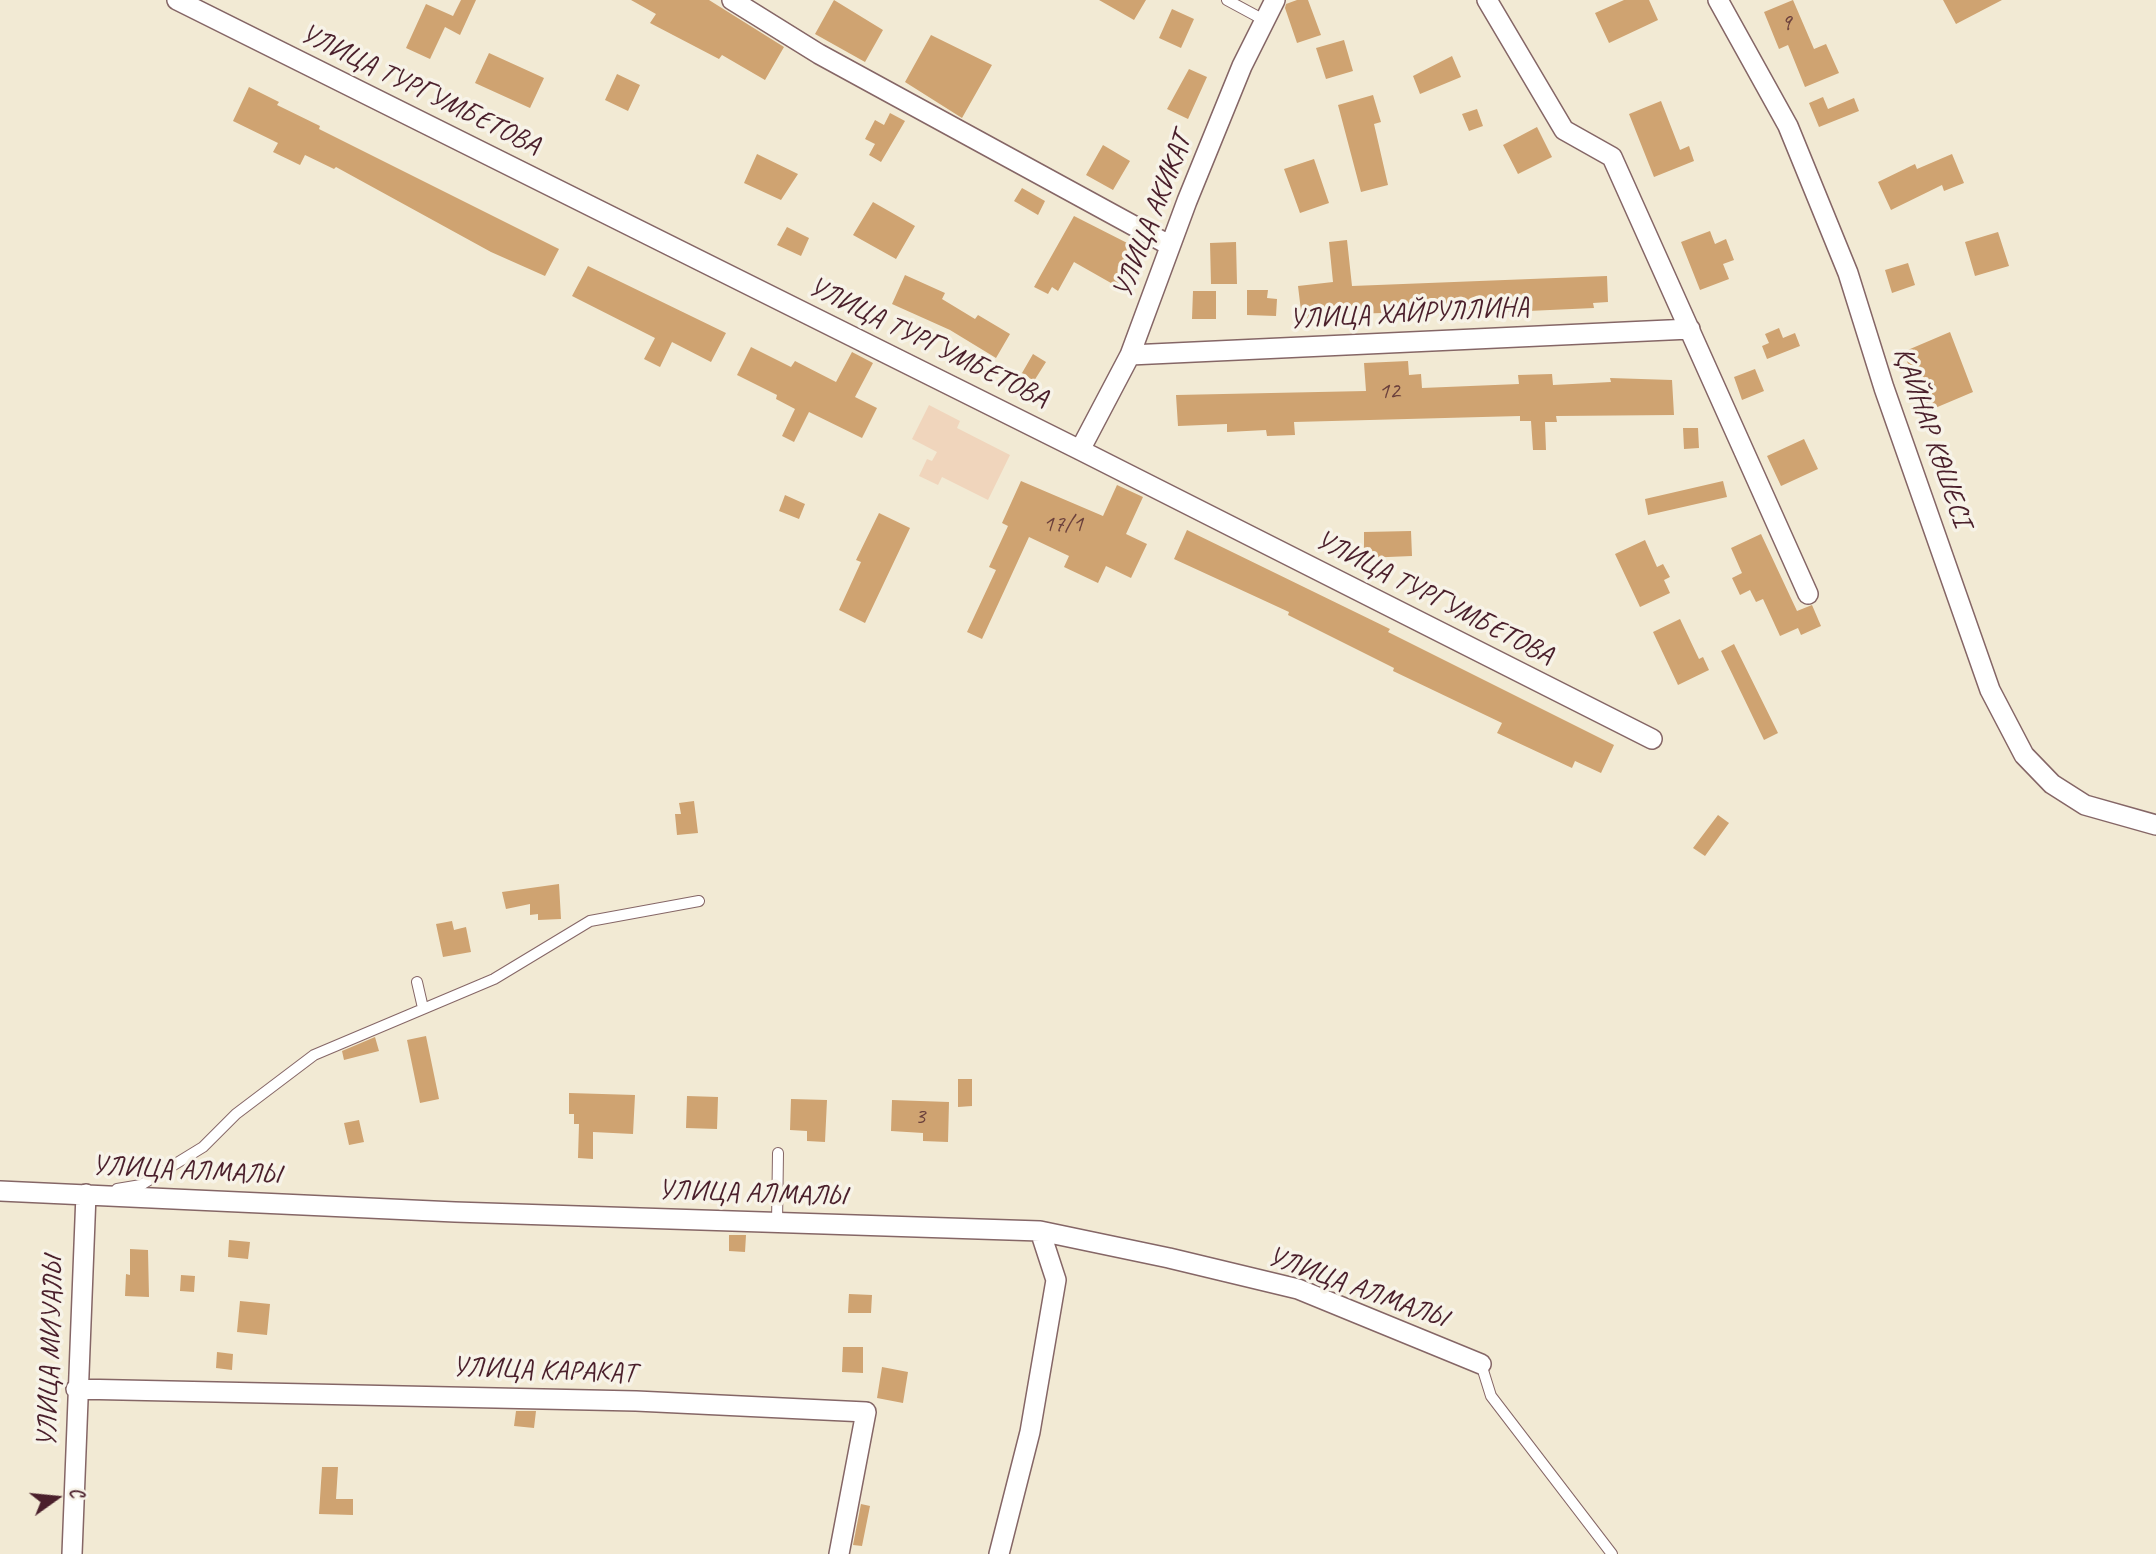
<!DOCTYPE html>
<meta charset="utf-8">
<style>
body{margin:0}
#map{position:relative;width:2156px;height:1554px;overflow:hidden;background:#f2ead4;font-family:Caveat,sans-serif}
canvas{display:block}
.north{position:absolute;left:21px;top:1463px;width:70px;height:70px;-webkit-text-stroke:5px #f7f3e8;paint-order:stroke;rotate:75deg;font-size:19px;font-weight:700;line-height:28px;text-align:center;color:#4a1f2b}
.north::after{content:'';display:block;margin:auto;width:24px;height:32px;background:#4a1f2b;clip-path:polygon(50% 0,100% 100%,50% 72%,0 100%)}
</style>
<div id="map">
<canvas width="2156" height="1554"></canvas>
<div class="north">С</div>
</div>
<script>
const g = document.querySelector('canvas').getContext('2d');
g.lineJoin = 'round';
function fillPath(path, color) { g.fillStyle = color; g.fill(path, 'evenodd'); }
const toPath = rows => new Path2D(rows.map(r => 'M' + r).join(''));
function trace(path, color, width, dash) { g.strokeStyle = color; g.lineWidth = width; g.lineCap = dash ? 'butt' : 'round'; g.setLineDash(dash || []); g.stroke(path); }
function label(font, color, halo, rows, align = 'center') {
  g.font = font + ' Caveat,sans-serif'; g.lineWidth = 7; g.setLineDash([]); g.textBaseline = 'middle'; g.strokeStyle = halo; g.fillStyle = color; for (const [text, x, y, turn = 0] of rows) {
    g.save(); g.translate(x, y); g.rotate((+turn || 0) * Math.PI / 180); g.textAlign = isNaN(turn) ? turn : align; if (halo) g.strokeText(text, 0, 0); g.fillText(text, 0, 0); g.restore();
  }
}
fillPath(toPath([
 [929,405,960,421,957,428,1010,455,988,500,942,477,938,485,919,476,927,459,932,461,937,452,912,439]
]), '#f0d5bc');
fillPath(toPath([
 [461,0,476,0,460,35,445,27,430,59,406,48,426,4,453,16],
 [631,0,709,0,784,47,765,80,722,55,719,59,650,23,656,14],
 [834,0,883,30,865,62,815,34],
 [1099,0,1146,0,1134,20],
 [1297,0,1308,0,1321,35,1297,43,1285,8,1286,4],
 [1624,0,1649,0,1658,20,1609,43,1595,13],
 [1793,0,1814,49,1826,44,1839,73,1805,87,1788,45,1779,49,1764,12],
 [1943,0,2002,0,1956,24],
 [1172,9,1194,19,1181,48,1159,38],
 [931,35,992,65,962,118,905,82],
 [1344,40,1353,71,1326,79,1316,48],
 [489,53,544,78,530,108,475,83],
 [1452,56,1461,77,1420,94,1413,76],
 [1189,69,1207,77,1188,119,1167,109],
 [617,74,640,85,628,111,605,100],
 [249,87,279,102,277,105,320,126,319,129,559,249,545,276,491,252,336,167,334,169,305,155,300,165,273,152,278,143,233,121],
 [1373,95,1381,122,1374,124,1388,185,1361,192,1338,105],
 [1823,97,1828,109,1854,98,1859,111,1819,127,1809,103],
 [1661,101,1680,150,1689,146,1694,161,1654,177,1629,114],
 [1477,109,1483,126,1469,131,1462,114],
 [890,113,905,121,881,162,869,155,875,144,865,139,875,120,884,125],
 [1537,127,1552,157,1518,174,1503,145],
 [1103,145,1130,161,1113,190,1086,175],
 [757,154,798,174,781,200,744,183],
 [1952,154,1964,183,1944,191,1942,185,1891,210,1878,182,1915,164,1917,169],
 [1314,159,1329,203,1300,213,1284,169],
 [1022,188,1045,201,1038,215,1014,201],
 [873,202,915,226,896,259,853,235],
 [1074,216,1139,249,1118,287,1074,262,1058,291,1052,287,1048,294,1034,287],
 [787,227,809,238,801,256,777,245],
 [1710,231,1715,244,1726,239,1734,260,1723,264,1729,279,1700,290,1681,242],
 [1998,232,2009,266,1975,276,1965,242],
 [1347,240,1352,286,1607,276,1608,302,1593,303,1594,308,1462,314,1462,310,1354,314,1302,319,1298,286,1333,282,1329,242],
 [1236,242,1237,284,1211,284,1210,243],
 [1908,263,1915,285,1892,293,1885,270],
 [588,266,726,333,711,362,672,342,660,367,644,359,655,338,572,296],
 [905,275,945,293,942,299,975,319,978,315,1010,334,996,358,950,330,892,304],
 [1247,290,1268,290,1267,298,1277,299,1276,316,1247,315],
 [1193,291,1216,291,1216,319,1192,319],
 [1779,328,1783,338,1795,333,1800,346,1767,359,1762,346,1769,343,1765,334],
 [1950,332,1973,392,1928,411,1903,352],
 [751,347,791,367,795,361,836,382,852,352,873,363,855,397,877,408,862,438,809,412,794,442,782,436,795,409,776,399,777,395,737,375],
 [1033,354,1046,362,1034,381,1022,373],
 [1408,361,1409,375,1421,374,1422,388,1519,384,1518,375,1552,374,1553,385,1611,382,1610,378,1672,380,1674,415,1556,416,1557,422,1545,422,1546,450,1533,450,1531,421,1520,421,1520,416,1294,422,1295,435,1267,436,1266,430,1227,432,1227,424,1178,426,1176,395,1366,391,1364,363],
 [1755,369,1764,391,1742,400,1734,377],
 [1683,428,1698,428,1699,448,1684,449],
 [1804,439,1818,469,1781,486,1767,456],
 [1021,481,1103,516,1117,485,1143,497,1126,534,1147,544,1131,578,1106,566,1098,583,1064,567,1069,556,1029,537,982,639,967,632,996,570,989,567,1008,526,1002,523],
 [1723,481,1727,497,1648,515,1645,499],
 [785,495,805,504,799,519,779,511],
 [879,513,910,528,865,623,839,610,861,562,856,560],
 [1187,530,1390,629,1388,632,1614,745,1601,773,1575,761,1572,768,1497,733,1502,723,1393,671,1394,668,1288,615,1289,612,1174,559],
 [1411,531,1412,556,1364,558,1364,532],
 [1761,534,1797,611,1812,605,1821,626,1801,635,1798,628,1780,636,1763,599,1756,602,1750,590,1740,595,1732,578,1742,573,1731,548],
 [1645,540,1657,567,1663,564,1670,577,1664,580,1670,593,1640,607,1615,554],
 [1680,619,1699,659,1703,657,1709,670,1678,685,1653,632],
 [1734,644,1778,733,1764,740,1721,651],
 [694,801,698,833,677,835,675,814,681,814,679,803],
 [1718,815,1729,823,1705,856,1693,848],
 [559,884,561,919,538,920,538,914,530,915,530,904,506,909,502,892],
 [452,921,454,930,466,927,471,952,443,957,436,924],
 [426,1036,439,1099,420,1103,407,1040],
 [375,1037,379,1051,344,1060,342,1051],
 [958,1079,972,1079,972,1106,958,1107],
 [569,1093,635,1095,633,1134,593,1132,593,1159,578,1158,579,1124,574,1124,574,1114,569,1114],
 [687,1096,718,1097,717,1129,686,1128],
 [791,1099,827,1100,825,1142,807,1141,807,1131,790,1130],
 [892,1100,949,1102,948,1142,923,1141,923,1133,891,1131],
 [359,1120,364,1142,349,1145,344,1123],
 [729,1235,746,1235,745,1252,729,1251],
 [229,1240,250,1242,248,1259,228,1257],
 [130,1249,148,1250,149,1297,125,1296,126,1274,130,1275],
 [181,1275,195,1276,194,1292,180,1291],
 [849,1294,872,1295,871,1313,848,1313],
 [240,1301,270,1304,267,1335,237,1332],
 [843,1347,863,1347,863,1373,842,1372],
 [217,1352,233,1354,232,1370,216,1368],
 [882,1367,908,1372,903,1403,877,1398],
 [516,1411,536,1411,534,1428,514,1426],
 [322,1467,338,1467,336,1499,353,1499,353,1515,319,1514],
 [861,1504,870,1506,862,1546,853,1545]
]), '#cfa371');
const lane = toPath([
 [1227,0,1264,20],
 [417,982,423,1008],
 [117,1189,141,1185,203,1147,236,1114,314,1055,494,979,590,921,699,901],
 [777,1223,778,1153],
 [1481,1364,1491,1396,1612,1554]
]);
const street = toPath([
 [177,0,1080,450,1652,739],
 [732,0,819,54,1169,245],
 [1487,0,1564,130,1612,157,1808,594],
 [1718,0,1788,126,1848,273,1884,388,1990,690,2024,755,2052,784,2085,805,2156,825],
 [1130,355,1690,329],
 [1080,450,1130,355,1187,201,1242,66,1275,0],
 [0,1191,455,1212,1040,1231,1169,1258,1298,1289,1481,1364],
 [76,1389,636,1401,866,1412,839,1554],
 [72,1554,86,1194],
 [999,1554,1030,1432,1056,1280,1040,1231]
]);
trace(lane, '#856666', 12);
trace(street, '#856666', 22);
trace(lane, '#fff', 10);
trace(street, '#fff', 19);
label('24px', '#6b403c', null, [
 ["9",1786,24],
 ["12",1389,392],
 ["17/1",1063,525],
 ["3",920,1117]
]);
label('28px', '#4a1f2b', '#f7f3e8', [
 ["УЛИЦА ТУРГУМБЕТОВА",420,90,26],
 ["УЛИЦА АКИКАТ",1153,216,-69],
 ["УЛИЦА ХАЙРУЛЛИНА",1409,314,-3],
 ["УЛИЦА ТУРГУМБЕТОВА",928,343,26],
 ["ҚАЙНАР КӨШЕСІ",1932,437,71],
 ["УЛИЦА ТУРГУМБЕТОВА",1434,598,27],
 ["УЛИЦА АЛМАЛЫ",186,1171,3],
 ["УЛИЦА АЛМАЛЫ",752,1194,2],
 ["УЛИЦА АЛМАЛЫ",1357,1288,20],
 ["УЛИЦА МИУАЛЫ",51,1352,-88],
 ["УЛИЦА КАРАКАТ",544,1371,2]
]);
</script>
